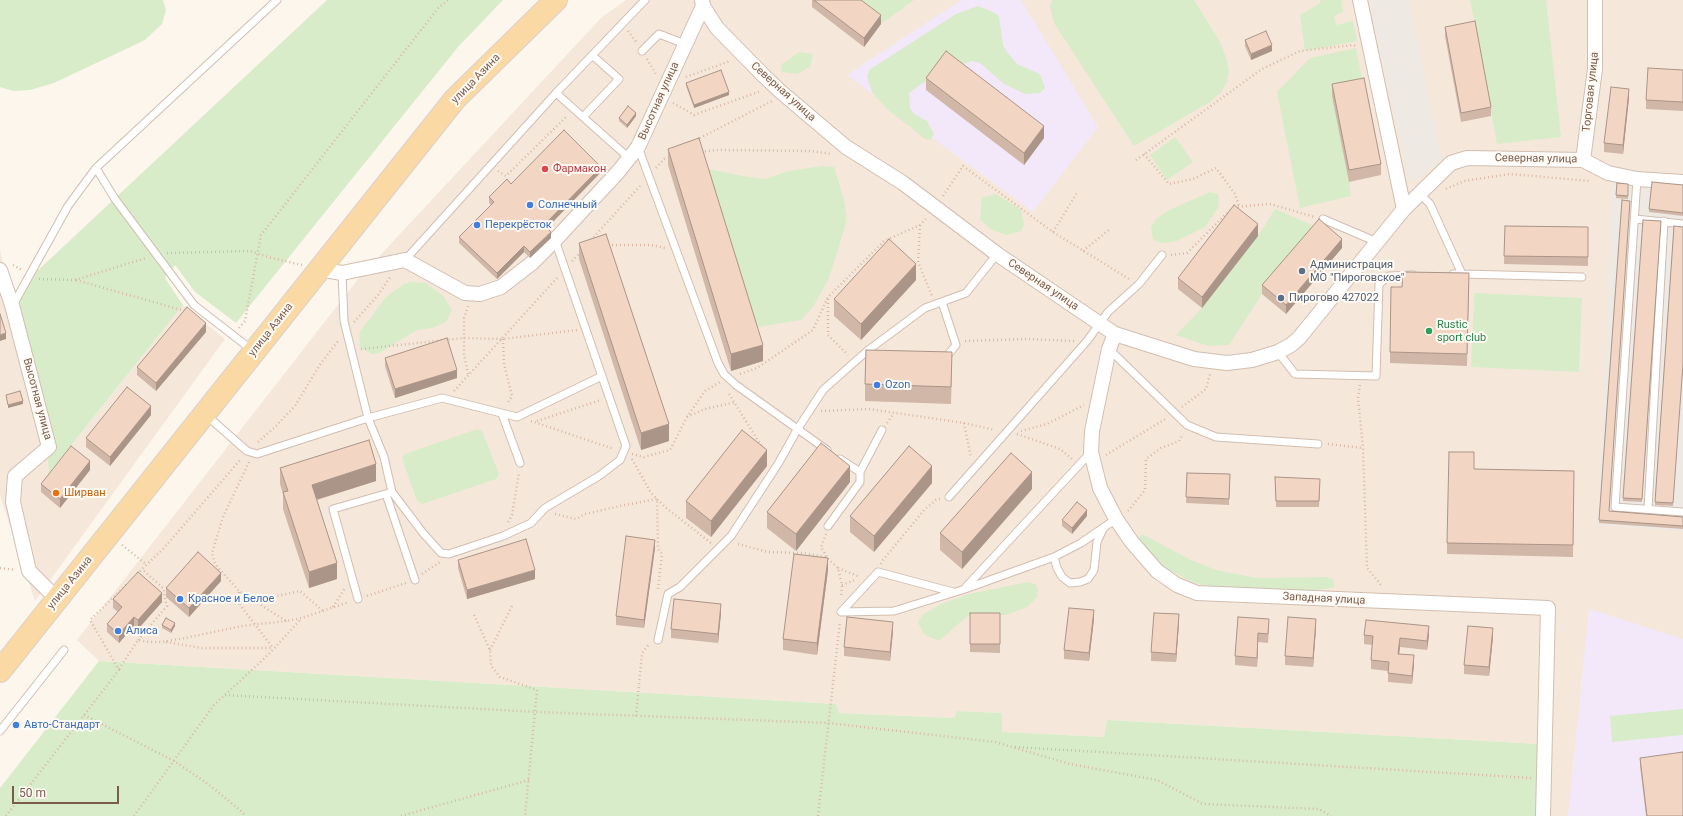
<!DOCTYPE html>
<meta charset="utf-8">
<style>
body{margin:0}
#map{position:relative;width:1683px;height:816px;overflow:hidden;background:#fdf6ec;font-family:Roboto,sans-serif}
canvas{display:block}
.scale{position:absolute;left:12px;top:786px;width:107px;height:18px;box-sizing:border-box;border:2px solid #7a5c4d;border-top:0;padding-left:5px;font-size:12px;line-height:14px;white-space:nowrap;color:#7a5c4d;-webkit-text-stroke:3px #fffaf3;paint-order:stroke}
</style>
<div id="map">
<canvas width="1683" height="816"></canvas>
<div class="scale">50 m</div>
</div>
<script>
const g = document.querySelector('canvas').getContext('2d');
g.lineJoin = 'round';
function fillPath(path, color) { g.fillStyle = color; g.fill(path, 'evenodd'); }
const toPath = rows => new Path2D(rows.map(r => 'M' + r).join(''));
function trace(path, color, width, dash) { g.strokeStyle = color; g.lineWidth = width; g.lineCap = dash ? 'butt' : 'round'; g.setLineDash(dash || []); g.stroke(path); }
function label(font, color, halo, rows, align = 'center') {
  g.font = font + ' Roboto,sans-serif'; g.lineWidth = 4; g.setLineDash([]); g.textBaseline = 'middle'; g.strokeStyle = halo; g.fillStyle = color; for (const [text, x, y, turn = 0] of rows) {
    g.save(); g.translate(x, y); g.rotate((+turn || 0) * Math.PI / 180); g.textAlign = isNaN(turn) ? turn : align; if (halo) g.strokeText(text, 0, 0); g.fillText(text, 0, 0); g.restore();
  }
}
fillPath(toPath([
 [626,0,1683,0,1683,816,1536,816,1540,744,1107,720,1104,737,1001,732,1002,713,957,711,954,718,839,713,836,704,99,661,77,640,358,279,602,17],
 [0,249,11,306,46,425,50,472,183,305,225,339,35,601,0,496]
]), '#f5e8da');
fillPath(toPath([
 [1369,0,1409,0,1442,160,1410,183],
 [1612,174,1683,180,1683,531,1598,525]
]), '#efe9e4');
fillPath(toPath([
 [961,0,1021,0,1098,127,1033,212,847,75],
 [1589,609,1683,639,1683,816,1568,816]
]), '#f3e8fa');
fillPath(toPath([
 [0,0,163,0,166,10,162,24,145,40,54,83,30,90,13,91,0,87],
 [327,0,503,0,458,47,236,323,195,292,175,265,165,278,183,305,49,473,46,425,11,306,34,274],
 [850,0,914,0,881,24],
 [1052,0,1194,0,1220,42,1226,58,1229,71,1227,82,1221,92,1210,102,1134,146,1054,23,1050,7],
 [1321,0,1342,0,1343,12,1334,16,1336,25,1353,21,1357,41,1305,51,1300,15,1319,4],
 [1470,0,1546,0,1561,137,1497,144],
 [978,6,993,12,999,16,1003,45,1007,52,1017,64,1040,74,1045,88,1040,93,1025,94,1004,84,980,63,972,61,957,66,921,84,909,93,910,108,914,114,927,121,934,134,930,140,923,138,912,128,888,110,872,92,867,77,869,70,956,14],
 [1356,48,1364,89,1349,182,1351,196,1300,208,1277,92,1310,58],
 [799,52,813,54,810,67,797,74,781,72,782,64],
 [1175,137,1193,162,1167,180,1150,155],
 [822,166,834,167,844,200,847,220,829,278,813,307,801,320,752,328,703,168,743,176,765,179,789,171],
 [1210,192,1218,194,1219,201,1218,208,1205,227,1177,241,1162,243,1153,240,1151,227,1155,220,1167,211],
 [996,194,1021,210,1024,225,1021,231,1006,235,990,229,980,219,982,197],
 [1275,209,1319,228,1262,294,1229,345,1208,346,1176,335,1202,308,1258,236],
 [411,282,426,283,444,297,452,310,446,322,432,328,417,330,379,353,372,354,360,347,359,333,386,297,404,284],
 [1474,293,1582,298,1579,372,1471,367],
 [477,429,482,431,499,474,496,479,422,504,417,501,402,458,405,454],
 [1142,534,1189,559,1216,570,1256,578,1326,577,1333,579,1335,587,1300,593,1202,585,1188,580,1148,558,1137,539],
 [1028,582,1035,584,1038,590,1037,597,1027,607,1006,615,973,614,966,617,939,641,925,635,918,623,922,615,941,604,969,594],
 [99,661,836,704,839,713,954,718,957,711,1002,713,1002,732,1104,737,1107,720,1540,744,1536,816,0,816,0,788],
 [1683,709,1683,735,1612,742,1610,716]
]), '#d8ecc9');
const lane = toPath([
 [642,51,659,34,685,44],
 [556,93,629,158],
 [583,117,619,79,592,55],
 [638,147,718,363,724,374,736,385,827,450],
 [96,168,115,199,194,305,252,350],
 [1637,179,1615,507,1683,512],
 [1420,194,1430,204,1462,274,1453,274],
 [1323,219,1377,242],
 [1635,219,1683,224],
 [405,260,556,93,645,0],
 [342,273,344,321,368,418,384,457,392,492,333,509,358,599],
 [1462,274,1582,277],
 [942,302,956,345,947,356,943,356],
 [13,305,68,206,96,168,277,0],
 [1109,349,1187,425,1216,437,1318,444],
 [1278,352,1295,374,1376,376,1379,284,1389,276,1413,275],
 [502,414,520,463],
 [206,415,247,451,257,454,368,418,442,398,517,417,602,376],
 [860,472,882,430],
 [392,492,423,533,441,553,449,554,503,536,531,523,545,508,599,476,620,460,626,446,555,240],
 [386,494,415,580],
 [949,497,1087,341,1108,312,1139,284,1162,255],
 [1648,509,1664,221],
 [828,526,860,482,860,472,840,459],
 [1054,557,1057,568,1062,577,1070,583,1080,582,1088,579,1094,570,1097,542,1103,529],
 [966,587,1091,452],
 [953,592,878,572,841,612,894,611,965,589,1054,557,1081,543,1116,519],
 [658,640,668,594,680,587,731,536,778,464,797,430,823,390,867,351,925,308,966,293,997,254],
 [0,731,64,650]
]);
const street = toPath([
 [702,0,703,6,717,28,764,76,781,92,846,147,903,183,997,254,1115,334,1194,359,1227,363,1252,360,1278,352,1291,345,1299,338,1404,209,1451,163,1467,158,1583,160,1608,173,1637,179,1683,182],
 [1360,0,1404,209],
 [1583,160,1595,69,1595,0],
 [319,269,342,273,405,260,465,293,480,294,501,287,532,263,555,240,618,172,638,147,703,6],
 [0,270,12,305,49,447,15,476,13,502,29,571,57,599],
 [1115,334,1109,349,1092,431,1091,452,1100,488,1116,519,1131,541,1157,571,1177,585,1197,593,1548,608,1543,816]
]);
const primary = toPath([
 [0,671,455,99,556,0]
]);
trace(lane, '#d1beb0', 9);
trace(street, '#d1beb0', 16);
trace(primary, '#dad1cd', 24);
trace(toPath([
 [628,31,637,43],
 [647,59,657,76],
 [686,77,730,61],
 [673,103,694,115,761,91],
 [698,142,700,138,772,101],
 [701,152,715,150,811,151,832,154],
 [1144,154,1169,184,1193,179,1216,168,1235,194,1239,206],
 [1136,160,1262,69,1300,51,1353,45,1356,46],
 [656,168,664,159,671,157],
 [498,171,506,176,567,116],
 [1446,189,1464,181,1510,174,1590,181],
 [943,196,963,166,1053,232,1129,279],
 [1234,207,1270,204,1315,217],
 [920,225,918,262,932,296],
 [1053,232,1078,191],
 [591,240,641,185],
 [608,245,651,245,665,248],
 [1083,251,1110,229],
 [167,253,250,251,268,257,302,265],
 [1171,255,1187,253,1230,210],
 [572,261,581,252],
 [13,265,22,270],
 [39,279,75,280,146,258],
 [76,280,185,311],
 [828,299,828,335,848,355],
 [354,322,378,295,391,276],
 [239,328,245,321,261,235,439,7,448,0],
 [503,339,504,364,512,396,507,404],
 [965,341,1026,339,1074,341],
 [361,349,464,338,503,339,577,330],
 [468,374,464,354,464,318,468,306],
 [740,374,757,368,813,330,828,297,884,241,920,225,927,218],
 [1360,385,1358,398,1363,448],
 [454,391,558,277],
 [729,394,762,447],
 [1182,407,1206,389,1210,374],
 [821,411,869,409,964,423,995,430],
 [687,417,705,409,736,402],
 [531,421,614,449],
 [537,421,601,400],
 [887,423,894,413],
 [964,423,971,458],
 [1021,431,1047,424,1084,405],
 [1017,434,1060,449,1072,459],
 [258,442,275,427,295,406,319,366,338,341],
 [1328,444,1363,448,1367,568,1381,585,1381,587],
 [632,454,644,457,670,450,687,417,705,391,720,382],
 [1106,455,1167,418],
 [632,459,651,493,665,507,711,543],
 [249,462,223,517,212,553,215,564,239,591,286,621,302,618,349,602],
 [1128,511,1145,490,1146,459,1161,448,1179,441,1183,434],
 [555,514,576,519,585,514,620,506,657,499,658,549,662,554,658,589],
 [508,522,512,515,519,473],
 [826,534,821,547,827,557],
 [738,544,768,552,803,553,826,557,838,568,842,585,841,597],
 [122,545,147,565],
 [881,564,883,560,925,509,936,500,940,499],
 [0,568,15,570],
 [838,568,860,577],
 [137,574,164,548,241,459],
 [422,574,440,562],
 [842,585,855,580],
 [239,592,240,605,273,648],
 [367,596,406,583],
 [254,601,300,591,323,611],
 [333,607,345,588],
 [474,615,490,650,491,666,500,677,537,690,525,816],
 [138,640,167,606,164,596,164,589,142,569],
 [166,642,202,648,272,648],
 [490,650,513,604],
 [119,669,138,640,150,642,162,642,185,638,242,626,287,621],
 [225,695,537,712,828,723,995,742,1070,764,1157,780,1203,804,1319,809,1331,816],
 [84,715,174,761,208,784,240,810,246,816],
 [636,716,642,653,649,644],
 [1015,747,1532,778],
 [6,816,119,670,90,620,128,583],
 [134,816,214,705,268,655,301,619],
 [401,816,529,780],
 [818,816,840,622]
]), '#d9b8a5', 2.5, [1, 3]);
trace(lane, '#fff', 7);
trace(street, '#fff', 14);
trace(primary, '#fbd9a5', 22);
fillPath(toPath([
 [812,0,861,0,881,24,864,47,812,7],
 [1445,27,1491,107,1491,116,1461,122,1445,36],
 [1245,40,1272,51,1251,60,1245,46],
 [1683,70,1683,111,1646,109,1646,100],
 [926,78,1044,138,1024,165,926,90],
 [686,83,729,95,694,108,686,86],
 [1332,84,1381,164,1381,175,1349,182,1332,96],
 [1629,98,1623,154,1604,152,1604,143],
 [636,116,627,128,619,121,619,118],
 [668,149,763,361,731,371,668,165],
 [601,172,547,228,551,238,530,258,524,252,497,279,459,243,459,237,491,205,489,203,489,197,511,184],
 [1617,183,1628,184,1628,199,1616,198],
 [1683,185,1683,216,1649,212,1649,209],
 [1661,224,1642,502,1623,501,1623,498],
 [1505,226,1588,227,1588,266,1504,264],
 [1674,226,1673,506,1655,505,1655,502],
 [1258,236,1202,308,1178,289,1178,278],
 [579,243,669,441,641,450,579,259],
 [1342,248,1286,314,1262,294,1262,285],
 [916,280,861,340,834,316,834,299],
 [1469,285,1467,366,1390,363,1390,352,1402,287],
 [206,332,156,391,137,375,137,367],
 [385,358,457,378,395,398,385,366],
 [952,369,951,404,865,401,865,384],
 [151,415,110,466,86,447,86,438],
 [767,466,711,537,686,518,686,501],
 [280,468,376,481,317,500,337,579,309,588,283,509,283,494,280,484],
 [1474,469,1574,471,1573,557,1447,554,1447,543],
 [90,470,60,508,41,492,41,484],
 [1187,473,1230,474,1229,505,1186,503],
 [1275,477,1320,485,1319,507,1276,507],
 [850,482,796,551,767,528,767,512],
 [932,483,874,552,850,532,850,516],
 [1032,489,962,569,940,550,940,533],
 [1609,511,1683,517,1683,529,1599,523,1599,520],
 [1087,516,1072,534,1062,526,1062,520],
 [655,548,644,628,616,625,616,616],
 [458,560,535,579,467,599,458,568],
 [828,570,817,655,783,650,783,639],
 [221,581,189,617,166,597,166,588],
 [113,599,162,602,138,629,134,626,119,643,107,632,107,624,118,612,113,608],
 [721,613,718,643,671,638,671,629],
 [970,613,1000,613,1000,653,970,652],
 [1238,617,1269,628,1268,643,1258,642,1257,667,1235,665,1235,656],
 [1094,619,1089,661,1064,659,1064,650],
 [1179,623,1176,662,1151,661,1151,652],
 [162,625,175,626,171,633,162,628],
 [1316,628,1313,667,1285,665,1285,656],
 [893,631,890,661,844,656,844,647],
 [1364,635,1429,635,1427,650,1400,647,1399,654,1414,664,1412,684,1388,682,1388,671,1371,669,1371,660,1372,645,1364,644],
 [1493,637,1489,676,1464,674,1464,665],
 [1640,758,1683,816,1646,816,1640,766]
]), '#d1b7a8');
fillPath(toPath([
 [881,15,881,24,864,47,864,38],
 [1272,45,1272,51,1251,60,1251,54],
 [1629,89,1629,98,1623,154,1623,145],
 [729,92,729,95,694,108,694,105],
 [636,113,636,116,627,128,627,125],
 [1044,126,1044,138,1024,165,1024,153],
 [601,167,601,172,544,231,544,225],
 [1258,224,1258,236,1202,308,1202,297],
 [551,232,551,238,530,258,530,252],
 [1342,239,1342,248,1286,314,1286,305],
 [524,246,524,252,497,279,497,273],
 [916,264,916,280,861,340,861,324],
 [206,323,206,332,156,391,156,383],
 [6,333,6,339,0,341,0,335],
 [763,345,763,361,731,371,731,354],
 [457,370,457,378,395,398,395,389],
 [23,401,23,404,8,408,8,405],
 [151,406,151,415,110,466,110,457],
 [669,424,669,441,641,450,641,433],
 [767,450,767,466,711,537,711,521],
 [90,461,90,470,60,508,60,499],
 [376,464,376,481,312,501,312,485],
 [850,466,850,482,796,551,796,534],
 [932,466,932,483,874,552,874,536],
 [1032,472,1032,489,962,569,962,552],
 [1087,510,1087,516,1072,534,1072,528],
 [655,540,655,548,644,628,644,620],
 [828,558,828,570,817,655,817,643],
 [337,563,337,579,309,588,309,572],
 [535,570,535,579,467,599,467,590],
 [221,573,221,581,189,617,189,608],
 [162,593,162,602,138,629,138,620],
 [721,604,721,613,718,643,718,634],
 [1094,610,1094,619,1089,661,1089,653],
 [1179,614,1179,623,1176,662,1176,654],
 [134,617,134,626,119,643,119,634],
 [1316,619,1316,628,1313,667,1313,658],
 [893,622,893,631,890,661,890,652],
 [175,623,175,626,171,633,171,630],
 [1429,626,1429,635,1427,650,1427,641],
 [1493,628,1493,637,1489,676,1489,667],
 [1258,633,1258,642,1257,667,1257,658],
 [1400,638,1400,647,1398,663,1398,654],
 [1414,655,1414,664,1412,684,1412,676]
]), '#aa9588');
const building = toPath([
 [814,0,861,0,881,15,864,38,814,0],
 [1475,21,1491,107,1461,113,1445,27,1475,21],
 [1266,31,1272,45,1251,54,1245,40,1266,31],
 [946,51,1044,126,1024,153,926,78,946,51],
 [1648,68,1683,70,1683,102,1646,100,1648,68],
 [721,70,729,92,694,105,686,83,721,70],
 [1364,78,1381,164,1349,170,1332,84,1364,78],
 [1611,87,1629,89,1623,145,1604,143,1611,87],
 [628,106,636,113,627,125,619,118,628,106],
 [564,130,601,167,544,225,551,232,530,252,524,246,497,273,459,237,494,202,489,197,507,179,511,184,564,130],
 [699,138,763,345,731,354,668,149,699,138],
 [1652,182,1683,185,1683,213,1649,209,1652,182],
 [1617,183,1628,184,1628,196,1616,195,1617,183],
 [1622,200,1630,201,1609,511,1683,517,1683,526,1599,520,1622,200],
 [1234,205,1258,224,1202,297,1178,278,1234,205],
 [1319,219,1342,239,1286,305,1262,285,1319,219],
 [1643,220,1661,221,1642,499,1623,498,1643,220],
 [1505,226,1588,227,1588,257,1504,256,1505,226],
 [1674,226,1683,227,1683,364,1673,503,1655,502,1674,226],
 [606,234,669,424,641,433,579,243,606,234],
 [889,239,916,264,861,324,834,299,889,239],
 [1403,272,1469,273,1467,354,1390,352,1391,287,1402,287,1403,272],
 [187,307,206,323,156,383,137,367,187,307],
 [0,314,6,333,0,335,0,314],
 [447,338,457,370,395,389,385,358,447,338],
 [866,350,952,352,951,387,865,384,866,350],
 [127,387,151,406,110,457,86,438,127,387],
 [20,391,23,401,8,405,6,395,20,391],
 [742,430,767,450,711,521,686,501,742,430],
 [369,440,376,464,312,485,337,563,309,572,283,492,288,491,280,468,369,440],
 [821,443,850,466,796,534,767,512,821,443],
 [71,446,90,461,60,499,41,484,71,446],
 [909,446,932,466,874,536,850,516,909,446],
 [1449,452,1474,452,1474,469,1574,471,1573,545,1447,543,1449,452],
 [1011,453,1032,472,962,552,940,533,1011,453],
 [1187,473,1230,474,1229,499,1186,497,1187,473],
 [1275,477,1320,479,1319,501,1276,501,1275,477],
 [1077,502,1087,510,1072,528,1062,520,1077,502],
 [626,536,655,540,644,620,616,616,626,536],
 [526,539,535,570,467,590,458,560,526,539],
 [198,552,221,573,189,608,166,588,198,552],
 [794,554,828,558,817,643,783,639,794,554],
 [138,572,162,593,138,620,134,617,119,634,107,624,122,607,113,599,138,572],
 [674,599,721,604,718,634,671,629,674,599],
 [1069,608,1094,610,1089,653,1064,650,1069,608],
 [970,613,1000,613,1000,644,970,644,970,613],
 [1154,613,1179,614,1176,654,1151,652,1154,613],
 [847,617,893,622,890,652,844,647,847,617],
 [1238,617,1269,619,1268,634,1258,633,1257,658,1235,656,1238,617],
 [1288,617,1316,619,1313,658,1285,656,1288,617],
 [166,618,175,623,171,630,162,625,166,618],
 [1366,620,1429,626,1427,641,1400,638,1398,654,1414,655,1412,676,1388,673,1389,662,1371,660,1373,636,1364,635,1366,620],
 [1468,626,1493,628,1489,667,1464,665,1468,626],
 [1683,752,1683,816,1647,816,1640,758,1683,752]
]);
fillPath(building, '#f3d5c3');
trace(building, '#aa9588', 1);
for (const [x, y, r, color] of [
 [545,169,4,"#e0444e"],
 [530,205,4,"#3f7fe0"],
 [477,225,4,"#3f7fe0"],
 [1302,271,4,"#5c6f8a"],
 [1281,298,4,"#5c6f8a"],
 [1429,331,4,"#2e9e5b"],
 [877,385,4,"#3f7fe0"],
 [56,493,4,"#e8710a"],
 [180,599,4,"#3f7fe0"],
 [118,631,4,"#3f7fe0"],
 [16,725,4,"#3f7fe0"]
]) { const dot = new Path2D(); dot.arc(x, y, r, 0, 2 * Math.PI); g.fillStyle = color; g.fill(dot); trace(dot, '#fffaf3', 1.5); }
label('11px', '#7a5c4d', '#fffaf3', [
 ["улица Азина",476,79,-46],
 ["Северная улица",783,92,42],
 ["Торговая улица",1591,92,-84],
 ["Высотная улица",659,101,-66],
 ["Северная улица",1536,159,1],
 ["Северная улица",1043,285,34],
 ["улица Азина",271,330,-52],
 ["Высотная улица",37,399,75],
 ["улица Азина",70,583,-51],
 ["Западная улица",1324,599,3]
]);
label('11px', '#be3a42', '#fffaf3', [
 ["Фармакон",553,169]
], 'left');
label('11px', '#366cbe', '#fffaf3', [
 ["Солнечный",538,205],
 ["Перекрёсток",485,225],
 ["Ozon",885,385],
 ["Красное и Белое",188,599],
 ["Алиса",126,631],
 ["Авто-Стандарт",24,725]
], 'left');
label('11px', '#4e5e75', '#fffaf3', [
 ["Администрация",1310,265],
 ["МО \"Пироговское\"",1310,278],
 ["Пирогово 427022",1289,298]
], 'left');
label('11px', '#27864d', '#fffaf3', [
 ["Rustic",1437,325],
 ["sport club",1437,338]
], 'left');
label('11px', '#c56008', '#fffaf3', [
 ["Ширван",64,493]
], 'left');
</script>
